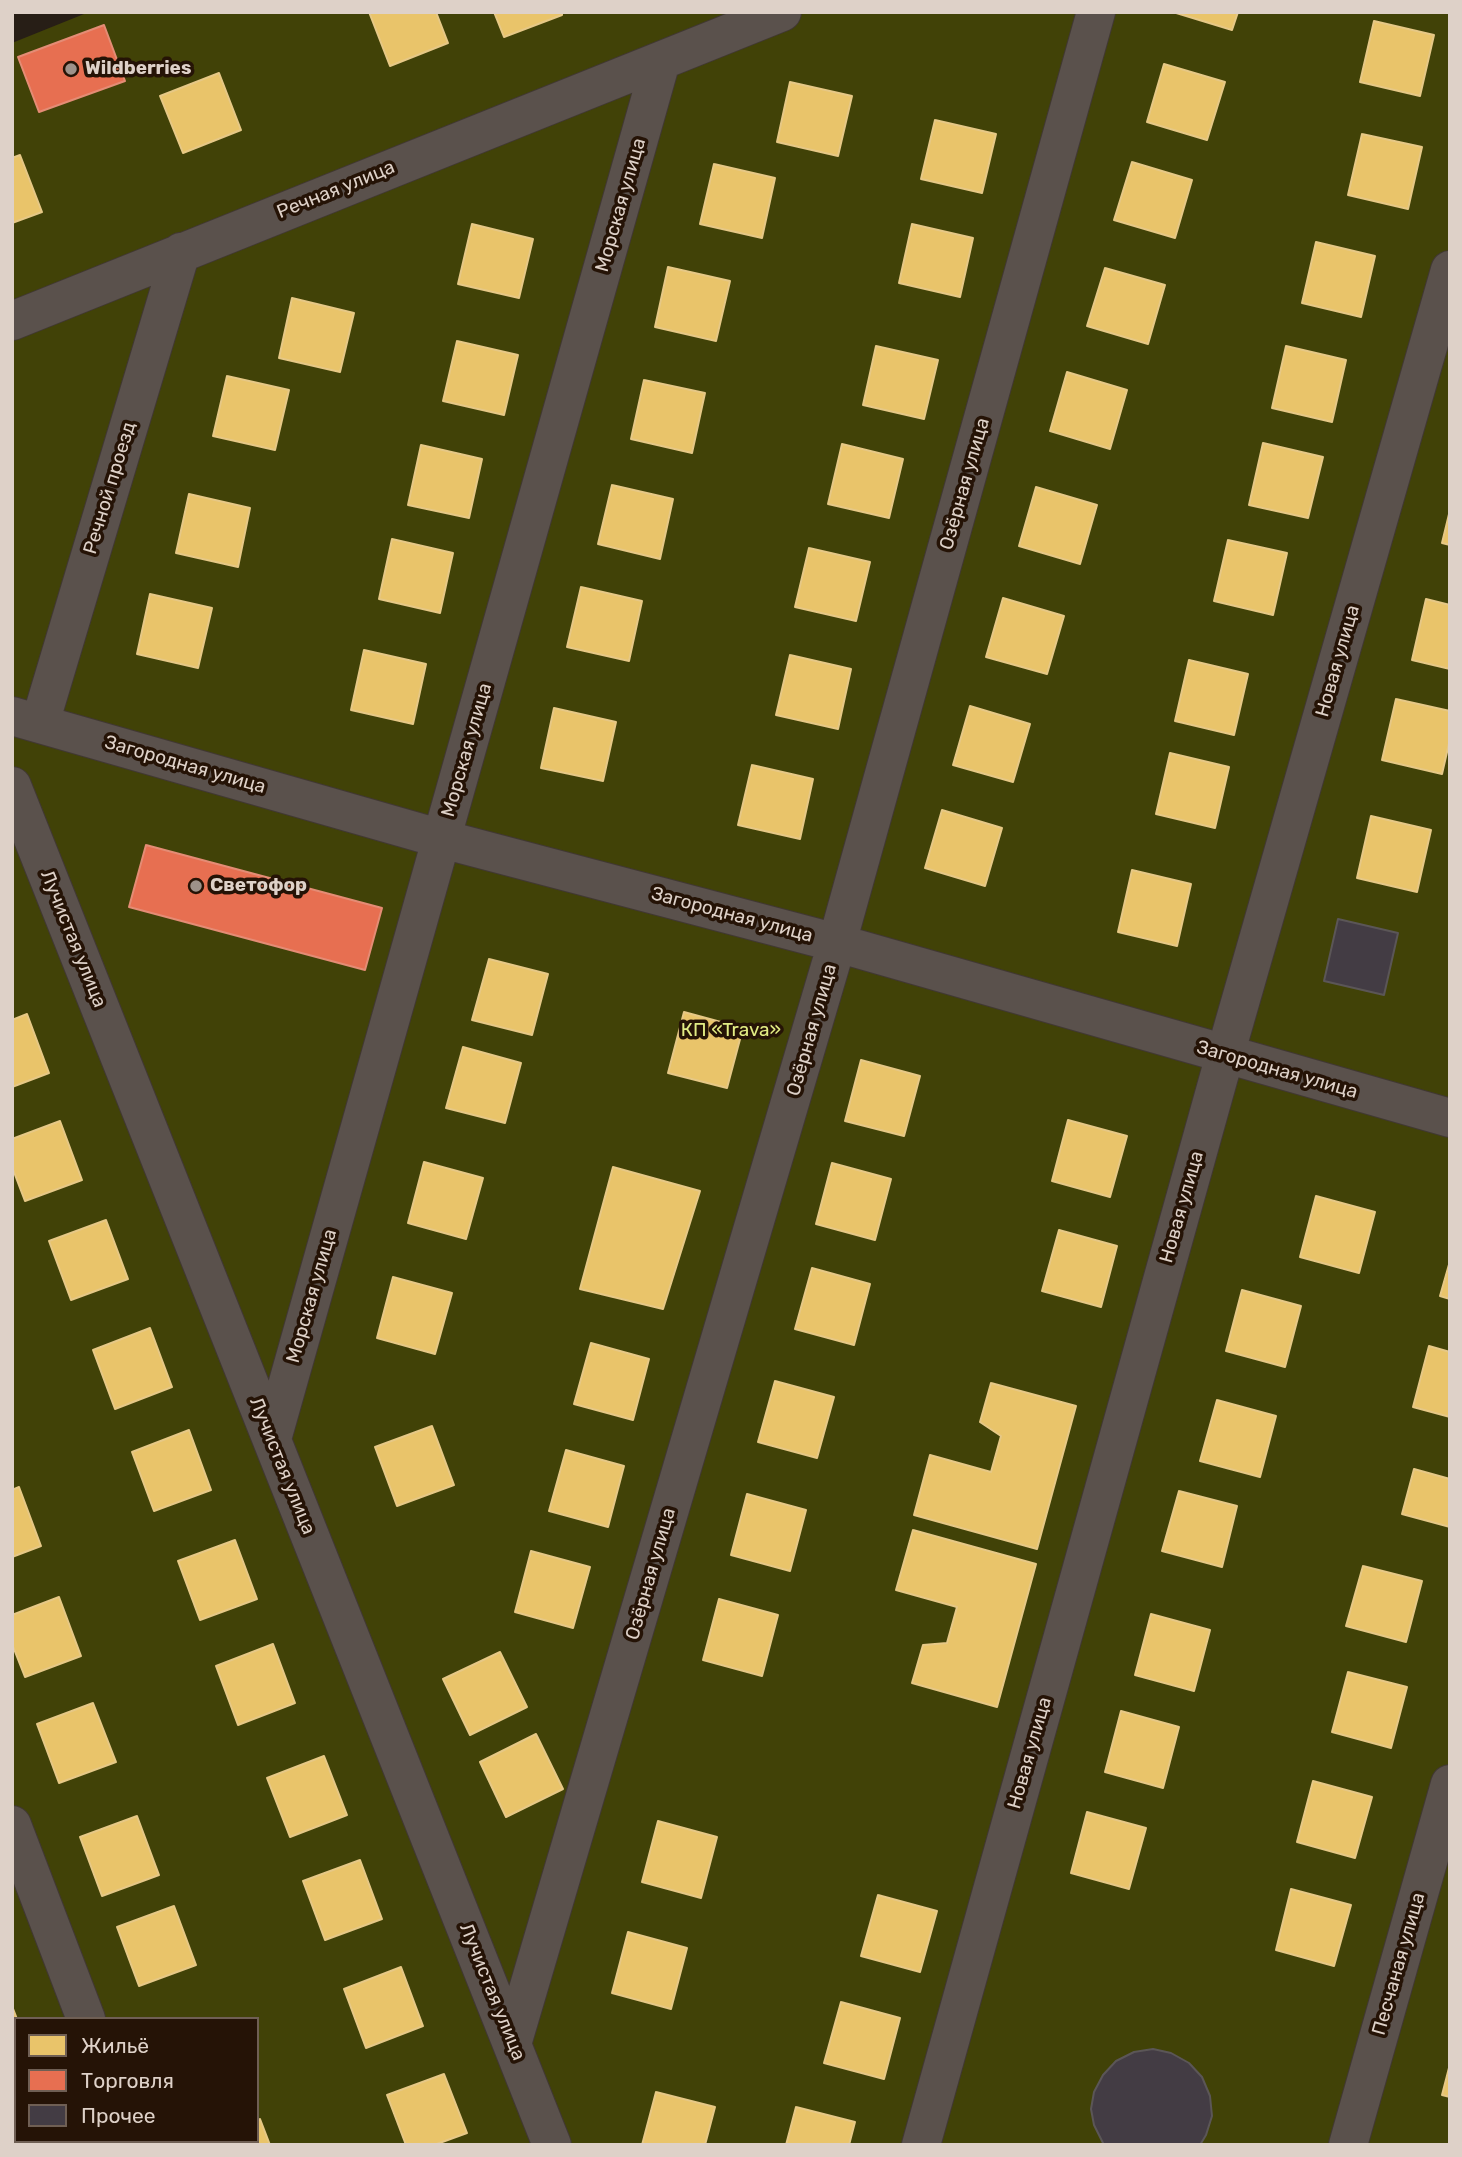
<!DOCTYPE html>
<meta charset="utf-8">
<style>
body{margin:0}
#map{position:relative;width:1462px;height:2157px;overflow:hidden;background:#271e16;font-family:Rubik,sans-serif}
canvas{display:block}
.frame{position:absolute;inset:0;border:14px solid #ded1c8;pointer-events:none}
.legend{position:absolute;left:14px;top:2017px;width:245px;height:126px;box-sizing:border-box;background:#251306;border:2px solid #6f5f54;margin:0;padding:9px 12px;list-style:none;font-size:21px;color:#ded1c8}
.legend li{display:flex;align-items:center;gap:14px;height:35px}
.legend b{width:35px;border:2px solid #6f5f54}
</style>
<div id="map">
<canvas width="1462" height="2157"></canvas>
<div class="frame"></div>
<ul class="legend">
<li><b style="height:19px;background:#e9c46a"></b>Жильё</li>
<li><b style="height:19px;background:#e76f51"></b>Торговля</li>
<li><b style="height:19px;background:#433c44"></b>Прочее</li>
</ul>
</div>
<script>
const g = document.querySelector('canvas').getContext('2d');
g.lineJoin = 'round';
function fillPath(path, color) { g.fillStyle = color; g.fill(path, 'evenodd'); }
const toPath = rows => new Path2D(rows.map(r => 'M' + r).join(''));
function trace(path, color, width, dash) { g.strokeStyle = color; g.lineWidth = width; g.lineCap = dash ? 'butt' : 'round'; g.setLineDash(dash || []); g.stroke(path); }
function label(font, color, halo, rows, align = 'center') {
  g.font = font + ' Rubik,sans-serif'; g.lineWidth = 7; g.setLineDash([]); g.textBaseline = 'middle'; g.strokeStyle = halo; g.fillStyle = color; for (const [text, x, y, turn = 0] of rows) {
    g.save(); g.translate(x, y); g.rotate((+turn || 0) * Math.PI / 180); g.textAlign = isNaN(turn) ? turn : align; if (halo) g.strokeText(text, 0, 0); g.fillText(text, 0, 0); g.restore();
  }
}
fillPath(toPath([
 [89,12,1450,12,1450,2145,12,2145,12,43],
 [16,2019,257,2019,257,2141,16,2141]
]), '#414207');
const homes = toPath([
 [369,12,436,12,448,43,390,66,369,12],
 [494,12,562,12,562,15,504,37,494,12],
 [1173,12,1238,12,1232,30,1173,12],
 [1374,21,1434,35,1420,96,1360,82,1374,21],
 [1164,64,1225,82,1207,140,1147,122,1164,64],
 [219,73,241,130,183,153,160,96,219,73],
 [790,82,852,96,838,156,777,142,790,82],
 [935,120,996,134,982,193,921,179,935,120],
 [1362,134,1422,147,1408,209,1348,195,1362,134],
 [20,155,42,212,12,223,12,158,20,155],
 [1132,162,1192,180,1175,238,1114,220,1132,162],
 [714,164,775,178,762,238,700,224,714,164],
 [472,224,533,239,519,298,458,284,472,224],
 [912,224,973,238,960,297,899,283,912,224],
 [1316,242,1375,256,1361,317,1302,303,1316,242],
 [668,267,730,281,716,341,655,327,668,267],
 [1105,268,1165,285,1148,344,1087,326,1105,268],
 [292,298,354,313,340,372,279,358,292,298],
 [457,341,518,355,504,415,443,401,457,341],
 [876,346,938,360,924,419,863,405,876,346],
 [1286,346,1346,360,1332,422,1272,408,1286,346],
 [1067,372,1127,390,1110,449,1050,431,1067,372],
 [227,376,289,390,275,450,213,436,227,376],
 [644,380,705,393,692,453,631,439,644,380],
 [1263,443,1323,457,1308,518,1249,505,1263,443],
 [842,444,903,459,889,518,828,504,842,444],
 [421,445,482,459,469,518,408,505,421,445],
 [612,485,673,499,660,559,598,544,612,485],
 [1036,487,1097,505,1080,564,1019,546,1036,487],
 [189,494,250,508,238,567,176,553,189,494],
 [1450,510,1450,545,1442,543,1450,510],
 [392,539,453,553,440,613,379,599,392,539],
 [1228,540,1287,553,1273,615,1214,601,1228,540],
 [809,548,870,562,856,621,795,607,809,548],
 [581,587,642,601,629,661,567,647,581,587],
 [150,594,212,608,198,668,137,654,150,594],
 [1003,598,1064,616,1047,674,986,657,1003,598],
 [1426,599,1450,605,1450,669,1412,660,1426,599],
 [364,650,426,664,413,724,351,710,364,650],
 [790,655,851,669,838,729,776,715,790,655],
 [1189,660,1248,674,1234,735,1175,721,1189,660],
 [1396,699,1450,711,1450,739,1442,774,1382,760,1396,699],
 [970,706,1030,724,1013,782,953,765,970,706],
 [554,708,616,722,603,781,541,768,554,708],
 [1170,753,1229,767,1215,828,1156,814,1170,753],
 [752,765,813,779,800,839,738,825,752,765],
 [942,810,1002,828,985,886,925,868,942,810],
 [1371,816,1431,830,1417,892,1357,878,1371,816],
 [1132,870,1191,884,1177,946,1118,932,1132,870],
 [489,959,548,974,532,1035,472,1020,489,959],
 [684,1012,743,1028,727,1088,668,1073,684,1012],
 [27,1014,49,1073,12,1087,12,1020,27,1014],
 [463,1047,521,1063,505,1123,446,1108,463,1047],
 [861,1060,920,1076,904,1136,845,1121,861,1060],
 [1068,1120,1127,1136,1110,1197,1052,1181,1068,1120],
 [60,1121,82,1180,25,1201,12,1167,12,1139,60,1121],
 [424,1162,483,1178,466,1239,408,1223,424,1162],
 [832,1163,891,1179,875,1240,816,1224,832,1163],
 [613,1167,700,1191,663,1309,580,1289,613,1167],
 [1316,1196,1375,1212,1359,1273,1300,1257,1316,1196],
 [106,1220,128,1279,71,1300,49,1241,106,1220],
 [1059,1230,1117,1246,1101,1307,1042,1291,1059,1230],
 [1450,1261,1450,1299,1440,1296,1450,1261],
 [812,1268,870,1284,854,1345,795,1329,812,1268],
 [393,1277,452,1293,435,1354,377,1338,393,1277],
 [1242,1290,1301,1306,1285,1367,1226,1351,1242,1290],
 [150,1328,172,1387,115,1409,93,1350,150,1328],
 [591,1343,649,1359,633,1420,574,1404,591,1343],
 [1429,1346,1450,1352,1450,1417,1413,1407,1429,1346],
 [775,1381,834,1397,817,1458,758,1442,775,1381],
 [991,1383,1076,1406,1037,1549,914,1515,930,1455,991,1472,1001,1436,980,1422,991,1383],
 [1217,1400,1276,1416,1260,1477,1200,1461,1217,1400],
 [432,1426,454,1485,397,1506,375,1447,432,1426],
 [189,1430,211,1490,154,1511,132,1452,189,1430],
 [566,1450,624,1466,608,1527,549,1511,566,1450],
 [1414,1469,1450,1479,1450,1527,1402,1514,1414,1469],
 [19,1487,41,1546,12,1557,12,1490,19,1487],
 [1179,1491,1237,1506,1222,1567,1162,1551,1179,1491],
 [747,1494,806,1510,790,1571,731,1555,747,1494],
 [913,1530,1036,1564,997,1707,912,1683,923,1645,947,1643,957,1607,896,1590,913,1530],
 [235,1540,257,1599,200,1620,178,1561,235,1540],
 [531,1551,590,1567,573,1628,515,1612,531,1551],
 [1363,1566,1422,1581,1406,1642,1346,1626,1363,1566],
 [59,1597,81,1656,25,1677,12,1644,12,1615,59,1597],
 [719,1599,778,1615,762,1676,703,1660,719,1599],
 [1151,1614,1210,1630,1194,1691,1135,1675,1151,1614],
 [273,1644,295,1703,238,1725,216,1666,273,1644],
 [500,1652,527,1707,470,1735,443,1679,500,1652],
 [1348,1672,1407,1687,1391,1748,1332,1732,1348,1672],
 [93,1703,116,1762,59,1783,37,1724,93,1703],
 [1121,1711,1179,1727,1163,1788,1105,1772,1121,1711],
 [536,1734,563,1789,506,1817,480,1762,536,1734],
 [324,1756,347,1815,290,1837,267,1778,324,1756],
 [1313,1781,1372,1797,1355,1858,1297,1842,1313,1781],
 [1087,1812,1146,1828,1129,1889,1071,1873,1087,1812],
 [137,1816,159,1875,102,1896,80,1837,137,1816],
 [658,1821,717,1837,701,1898,642,1882,658,1821],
 [360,1860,382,1919,325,1940,303,1881,360,1860],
 [1291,1889,1351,1905,1334,1966,1276,1950,1291,1889],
 [878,1895,937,1911,920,1972,861,1956,878,1895],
 [174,1906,196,1965,139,1986,117,1927,174,1906],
 [628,1932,687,1948,671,2009,612,1993,628,1932],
 [401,1967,423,2026,366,2048,344,1989,401,1967],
 [841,2002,900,2018,884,2079,824,2063,841,2002],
 [12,2006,17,2019,16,2061,12,2063,12,2006],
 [1450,2064,1450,2097,1442,2095,1450,2064],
 [444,2074,467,2133,434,2145,406,2145,387,2095,444,2074],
 [656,2092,715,2107,705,2145,642,2145,656,2092],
 [796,2107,855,2122,849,2145,786,2145,796,2107],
 [16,2113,16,2141,60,2141,61,2145,12,2145,12,2114,16,2113],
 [260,2119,270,2145,205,2145,203,2141,257,2141,257,2121,260,2119]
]);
fillPath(homes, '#e9c46a');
trace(homes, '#e6c886', 2);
const shops = toPath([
 [104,25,125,81,39,112,18,57,104,25],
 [146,845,382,908,365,970,129,907,146,845]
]);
fillPath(shops, '#e76f51');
trace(shops, '#e48c75', 2);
const building = toPath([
 [1338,919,1398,933,1384,995,1324,981,1338,919],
 [1153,2049,1171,2053,1189,2063,1202,2077,1210,2096,1212,2116,1206,2135,1200,2145,1104,2145,1094,2125,1091,2109,1094,2092,1103,2075,1116,2061,1134,2052,1153,2049]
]);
fillPath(building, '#433c44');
trace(building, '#5b5657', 2);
const minor = toPath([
 [12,321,782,12],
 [12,716,442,839,837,943,1450,1118],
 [40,723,181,252],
 [12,786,552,2145],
 [272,1439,661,61],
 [12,1825,86,2019],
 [512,2044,837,943,1096,12],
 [132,2141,133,2145],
 [921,2145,1225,1055,1450,270],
 [1348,2145,1450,1784]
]);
trace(minor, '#413833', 40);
trace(minor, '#5a514c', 38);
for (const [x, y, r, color] of [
 [71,69,7,"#9e928a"],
 [196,886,7,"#9e928a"]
]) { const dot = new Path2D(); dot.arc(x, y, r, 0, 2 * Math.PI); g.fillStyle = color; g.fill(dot); trace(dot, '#251306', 2.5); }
label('bold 19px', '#ded1c8', '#251306', [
 ["Wildberries",85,69],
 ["Светофор",210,886]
], 'left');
label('19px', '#ded1c8', '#251306', [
 ["Речная улица",336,190,-22],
 ["Морская улица",621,205,-74],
 ["Озёрная улица",965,484,-74],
 ["Речной проезд",110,488,-73],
 ["Новая улица",1338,661,-74],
 ["Морская улица",467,750,-74],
 ["Загородная улица",185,765,16],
 ["Загородная улица",732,915,15],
 ["Лучистая улица",73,939,68],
 ["Озёрная улица",812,1030,-74],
 ["Загородная улица",1277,1070,16],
 ["Новая улица",1182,1207,-74],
 ["Морская улица",312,1296,-74],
 ["Лучистая улица",282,1466,68],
 ["Озёрная улица",651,1574,-74],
 ["Новая улица",1030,1753,-74],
 ["Песчаная улица",1399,1964,-74],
 ["Лучистая улица",492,1992,68]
]);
label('19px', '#e2ec84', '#251306', [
 ["КП «Trava»",731,1031]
]);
</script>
